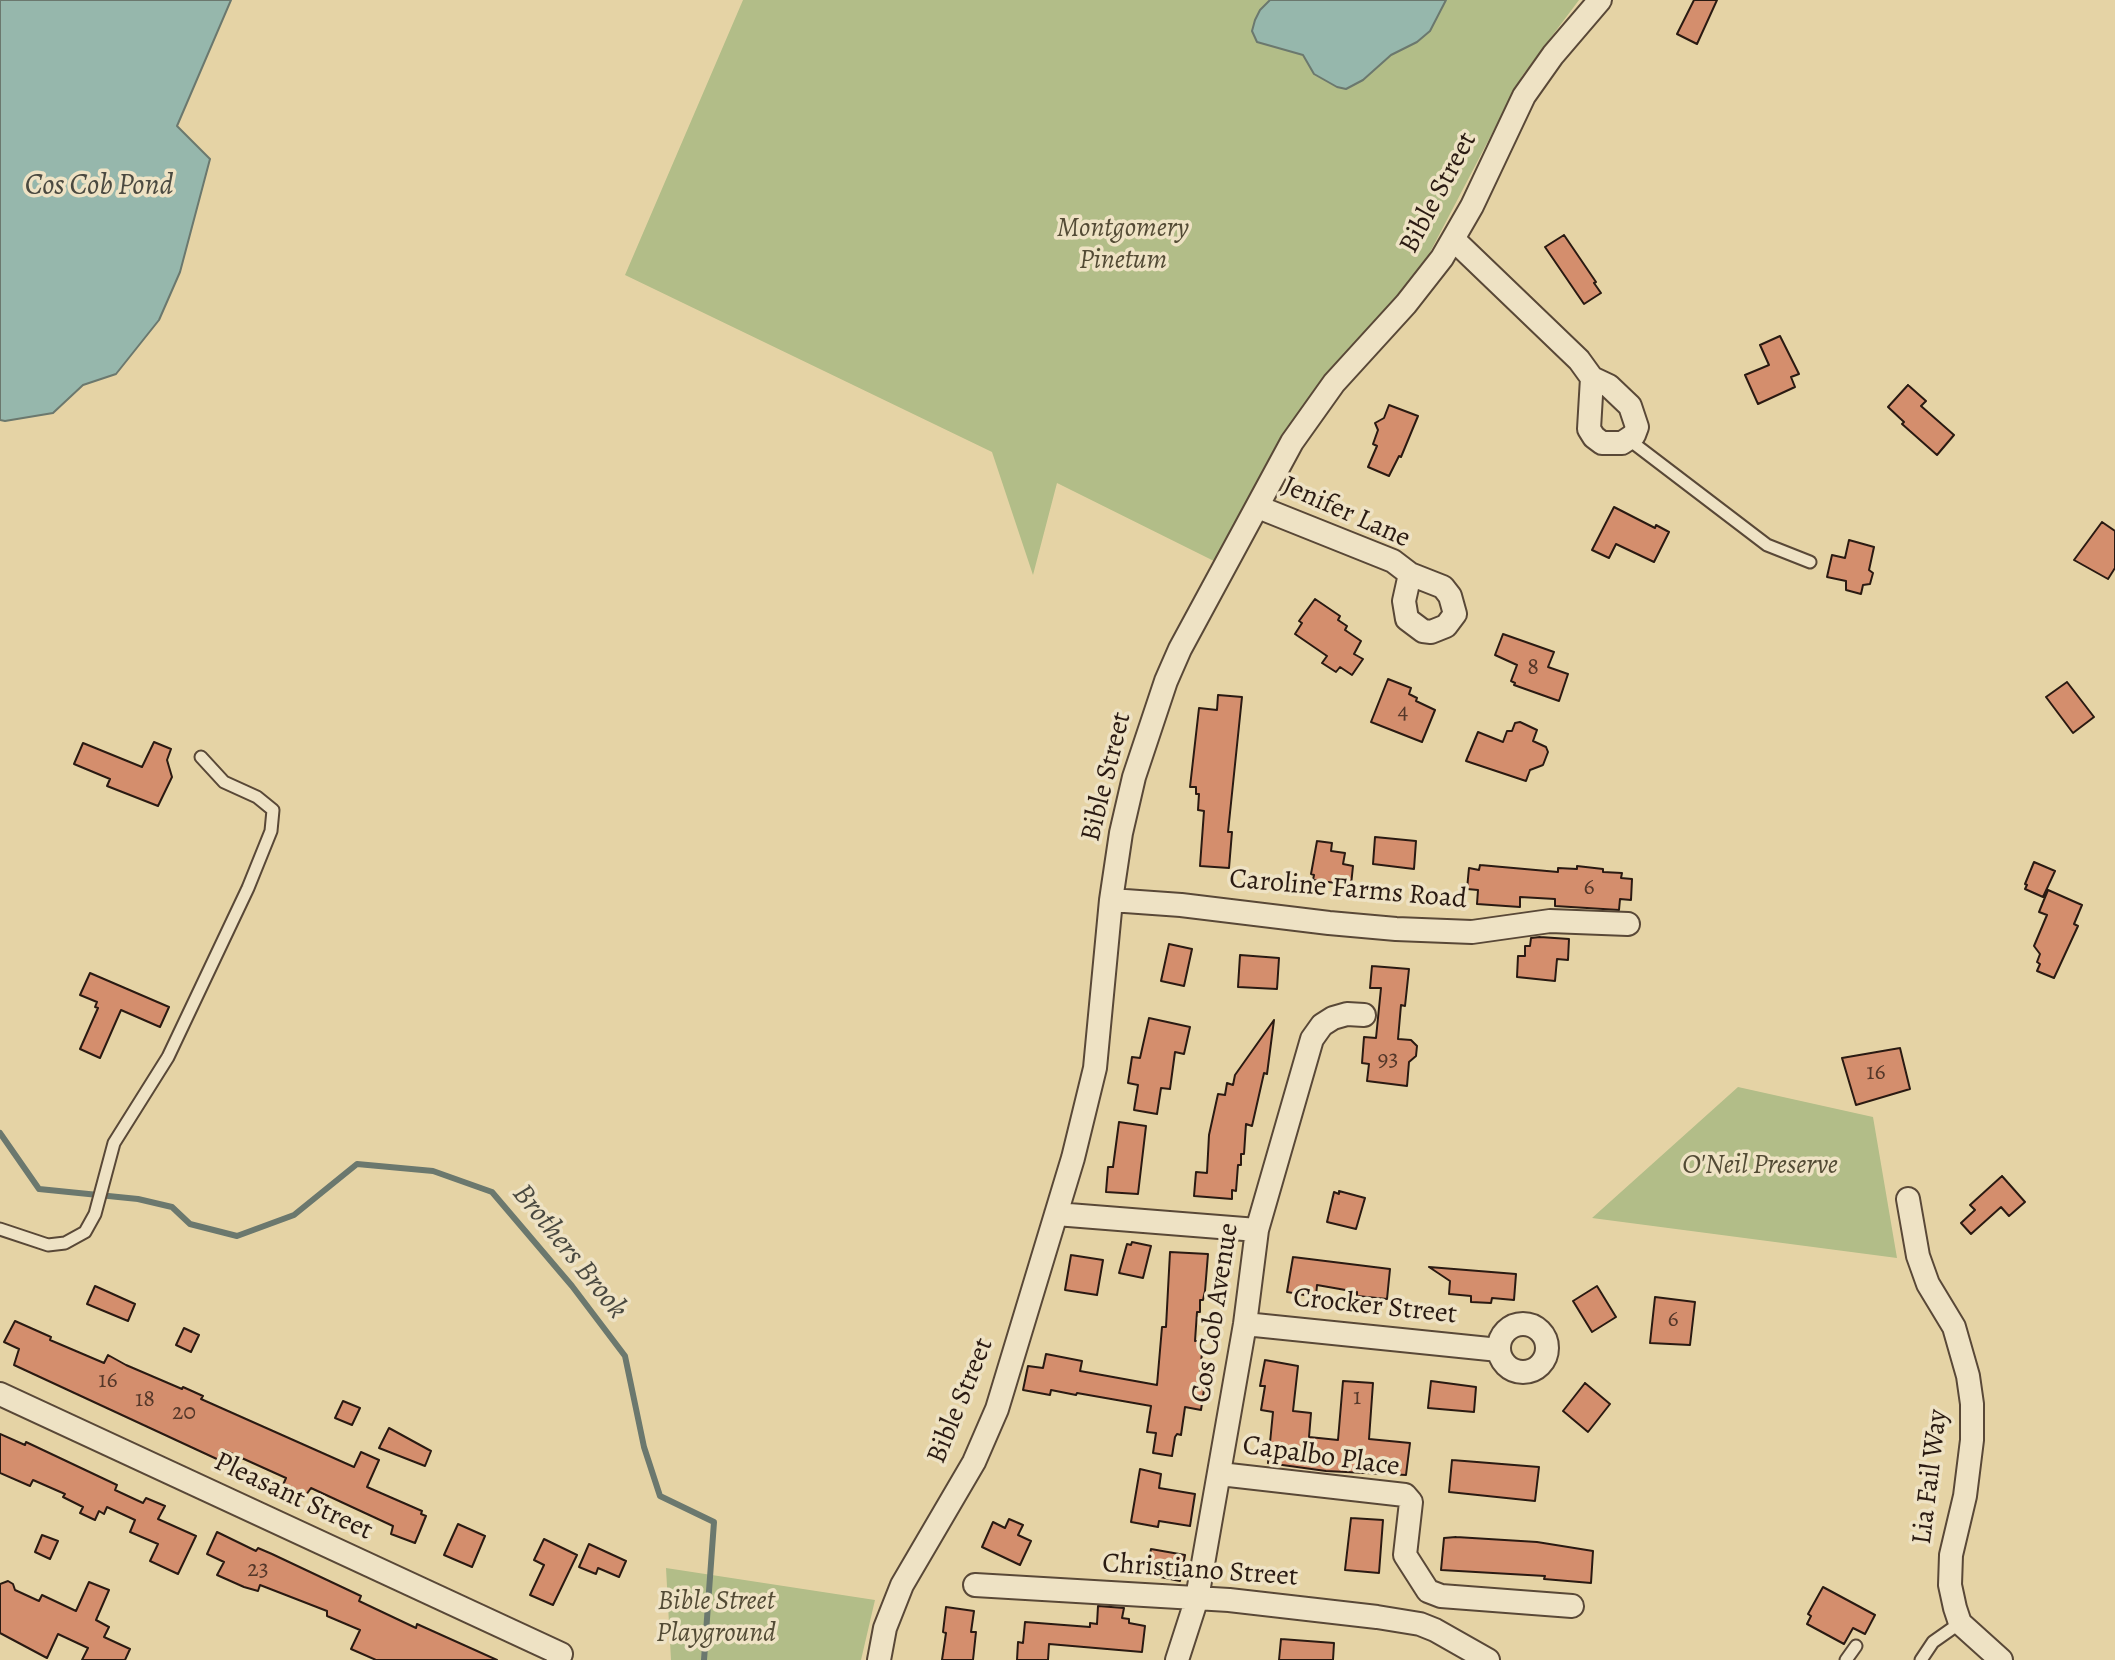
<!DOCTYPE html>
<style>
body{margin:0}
canvas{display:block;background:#e5d3a5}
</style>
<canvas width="2115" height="1660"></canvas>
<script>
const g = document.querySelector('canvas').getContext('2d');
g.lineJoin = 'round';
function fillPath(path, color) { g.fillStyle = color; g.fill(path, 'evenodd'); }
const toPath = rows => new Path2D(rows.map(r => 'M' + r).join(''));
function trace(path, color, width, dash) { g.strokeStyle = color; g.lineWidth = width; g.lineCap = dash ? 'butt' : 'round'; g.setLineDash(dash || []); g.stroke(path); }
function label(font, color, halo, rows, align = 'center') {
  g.font = font + ' Alegreya,serif'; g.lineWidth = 7; g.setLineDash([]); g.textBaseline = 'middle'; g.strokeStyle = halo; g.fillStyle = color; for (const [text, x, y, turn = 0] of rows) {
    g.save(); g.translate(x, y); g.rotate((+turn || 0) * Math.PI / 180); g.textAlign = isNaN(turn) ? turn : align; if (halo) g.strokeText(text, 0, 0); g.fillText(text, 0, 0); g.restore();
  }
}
fillPath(toPath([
 [743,0,1579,0,1522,76,1427,258,1329,381,1226,567,1057,483,1033,575,992,452,625,275],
 [1738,1087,1873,1117,1897,1258,1592,1218],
 [666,1568,875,1600,861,1660,671,1660]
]), '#b2bd88');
const water = toPath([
 [0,0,231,0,177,126,210,159,180,272,159,320,116,374,83,385,53,413,5,421,0,420,0,0],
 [1270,0,1446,0,1430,31,1417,42,1391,55,1363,80,1346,89,1337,87,1314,74,1303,55,1257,42,1252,31,1255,20,1260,10,1270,0]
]);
fillPath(water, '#96b7ac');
trace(water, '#6b786e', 2);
trace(toPath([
 [0,1133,39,1189,138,1199,172,1207,190,1224,237,1236,294,1215,357,1164,433,1171,492,1192,572,1286,625,1356,644,1447,660,1496,714,1522,704,1660]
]), '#6b786e', 6);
const building = toPath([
 [1694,0,1717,0,1697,44,1677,34,1694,0],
 [1564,235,1596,282,1594,283,1601,293,1584,304,1545,247,1564,235],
 [1780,336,1799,374,1791,377,1795,387,1758,404,1745,375,1769,365,1760,345,1780,336],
 [1908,385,1926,401,1921,406,1954,435,1937,455,1902,424,1904,422,1888,407,1908,385],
 [1389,405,1418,416,1401,457,1399,456,1389,476,1368,467,1377,446,1373,444,1378,430,1375,423,1384,418,1389,405],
 [1614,507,1655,528,1656,525,1669,532,1654,562,1616,544,1609,558,1592,550,1614,507],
 [2102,522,2115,531,2115,568,2108,579,2074,560,2102,522],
 [1849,540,1874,547,1869,570,1873,573,1870,584,1863,585,1861,594,1846,590,1846,581,1827,577,1832,555,1845,558,1849,540],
 [1315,599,1340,616,1338,620,1347,626,1345,630,1361,641,1354,654,1363,659,1352,675,1340,667,1336,672,1322,663,1327,656,1295,634,1302,623,1299,621,1315,599],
 [1503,634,1554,652,1548,667,1568,674,1559,701,1514,685,1515,683,1511,681,1517,665,1495,655,1503,634],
 [1388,679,1411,688,1409,694,1417,698,1416,701,1435,710,1422,742,1371,722,1388,679],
 [2067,682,2094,717,2073,733,2046,697,2067,682],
 [1218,695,1242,697,1228,832,1232,832,1229,868,1200,866,1204,811,1198,810,1199,794,1196,794,1196,787,1190,787,1199,708,1217,710,1218,695],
 [1520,722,1537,730,1533,741,1546,747,1548,752,1543,765,1530,770,1526,781,1466,761,1478,732,1503,742,1507,731,1512,731,1515,723,1520,722],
 [154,742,171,749,167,760,172,777,158,806,107,786,110,779,74,764,83,743,142,767,154,742],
 [1375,837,1416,841,1414,869,1373,864,1375,837],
 [1317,841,1332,843,1331,851,1345,853,1343,864,1353,866,1351,885,1313,880,1314,875,1311,874,1317,841],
 [2034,862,2055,871,2043,897,2025,889,2027,885,2025,884,2034,862],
 [1480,865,1558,872,1558,868,1577,869,1577,866,1603,869,1603,872,1622,873,1621,878,1632,879,1631,900,1620,899,1619,910,1555,906,1555,899,1520,897,1520,907,1477,904,1478,890,1467,889,1469,868,1479,870,1480,865],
 [2048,890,2082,905,2074,924,2078,926,2054,978,2037,971,2040,964,2037,962,2040,954,2034,946,2047,915,2039,912,2048,890],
 [1540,937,1569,939,1568,960,1557,959,1555,981,1517,977,1518,956,1525,956,1525,946,1530,946,1531,938,1540,937],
 [1169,944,1192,949,1184,986,1161,981,1169,944],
 [1240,955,1279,958,1277,989,1238,987,1240,955],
 [1372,966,1409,969,1405,1006,1401,1005,1398,1039,1411,1040,1417,1046,1416,1056,1409,1062,1407,1086,1367,1081,1369,1064,1362,1063,1364,1037,1376,1038,1381,988,1370,988,1372,966],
 [90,973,169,1007,160,1027,121,1010,100,1058,80,1049,98,1008,95,1007,97,1002,80,995,90,973],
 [1149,1018,1190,1027,1184,1054,1175,1052,1170,1089,1161,1088,1157,1114,1134,1110,1138,1085,1128,1083,1132,1057,1140,1058,1149,1018],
 [1274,1020,1267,1074,1264,1073,1252,1126,1246,1124,1244,1154,1241,1154,1241,1165,1238,1165,1236,1191,1232,1190,1232,1199,1194,1196,1196,1172,1207,1173,1209,1135,1218,1094,1225,1095,1227,1083,1233,1085,1235,1075,1274,1020],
 [1900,1048,1910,1089,1856,1105,1842,1058,1900,1048],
 [1119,1122,1146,1126,1138,1194,1106,1192,1108,1167,1113,1167,1119,1122],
 [2002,1176,2025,1202,2009,1216,2001,1207,1971,1234,1961,1223,1975,1210,1970,1205,2002,1176],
 [1339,1191,1365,1198,1356,1229,1327,1222,1334,1192,1339,1194,1339,1191],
 [1132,1242,1151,1246,1143,1278,1119,1273,1127,1244,1131,1245,1132,1242],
 [1170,1252,1208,1254,1205,1291,1203,1300,1200,1300,1200,1312,1197,1312,1195,1341,1203,1341,1200,1375,1206,1376,1201,1410,1185,1407,1181,1435,1177,1434,1175,1437,1172,1456,1153,1453,1156,1433,1147,1432,1151,1406,1077,1393,1076,1395,1051,1390,1050,1395,1023,1390,1028,1366,1043,1368,1046,1354,1082,1361,1080,1371,1157,1385,1162,1327,1166,1327,1170,1252],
 [1071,1255,1103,1260,1097,1295,1065,1290,1071,1255],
 [1293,1257,1390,1269,1387,1299,1357,1296,1357,1292,1317,1285,1316,1297,1287,1292,1293,1257],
 [1429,1267,1516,1274,1514,1300,1492,1298,1491,1303,1471,1302,1471,1296,1449,1294,1450,1281,1429,1267],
 [95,1286,135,1304,128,1321,87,1304,95,1286],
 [1597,1286,1616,1317,1592,1332,1573,1301,1597,1286],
 [1655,1297,1695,1302,1690,1345,1650,1343,1655,1297],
 [15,1321,51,1337,50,1340,104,1363,108,1355,126,1365,182,1389,183,1387,203,1396,201,1399,354,1467,361,1452,379,1460,367,1487,422,1511,421,1514,426,1516,415,1543,391,1534,393,1526,311,1488,306,1495,283,1485,286,1478,224,1450,219,1460,14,1365,19,1349,4,1342,15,1321],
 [184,1328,199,1335,191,1352,176,1345,184,1328],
 [1265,1360,1298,1366,1293,1411,1311,1413,1309,1437,1338,1440,1343,1381,1373,1383,1369,1439,1410,1443,1406,1475,1326,1471,1268,1463,1273,1412,1261,1410,1265,1386,1260,1386,1265,1360],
 [1431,1381,1476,1387,1474,1412,1428,1408,1431,1381],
 [1585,1383,1610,1404,1588,1432,1563,1411,1585,1383],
 [343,1401,360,1408,352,1425,335,1418,343,1401],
 [389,1428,431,1451,425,1466,379,1448,389,1428],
 [0,1434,25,1445,26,1442,117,1485,115,1490,143,1503,146,1498,165,1506,158,1519,196,1536,178,1574,150,1561,158,1544,130,1532,135,1520,107,1507,104,1514,99,1511,95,1520,80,1513,83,1507,63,1497,65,1494,33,1480,30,1486,0,1473,0,1434],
 [1452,1460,1539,1467,1535,1501,1449,1492,1452,1460],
 [1140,1469,1161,1474,1159,1488,1195,1494,1190,1526,1159,1521,1158,1527,1131,1522,1140,1469],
 [1351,1518,1383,1520,1379,1573,1345,1570,1351,1518],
 [1009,1519,1023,1525,1018,1535,1031,1541,1020,1565,982,1547,993,1522,1005,1528,1009,1519],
 [458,1524,485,1536,472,1567,444,1555,458,1524],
 [217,1532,256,1551,258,1548,272,1554,361,1596,359,1601,416,1628,417,1624,497,1660,376,1660,351,1649,360,1630,327,1616,327,1611,260,1585,258,1591,244,1587,217,1575,224,1562,207,1554,217,1532],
 [42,1535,58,1541,50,1559,35,1552,42,1535],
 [1456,1537,1537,1542,1593,1551,1591,1583,1544,1579,1545,1576,1441,1570,1444,1538,1456,1537],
 [544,1539,577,1555,553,1605,530,1595,544,1565,534,1560,544,1539],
 [589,1544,626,1561,619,1577,598,1568,596,1574,579,1567,589,1544],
 [1151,1549,1185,1555,1180,1581,1146,1574,1151,1549],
 [8,1581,13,1584,15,1590,39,1601,42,1595,76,1611,89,1582,109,1590,96,1620,109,1627,104,1637,130,1649,125,1660,82,1660,88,1648,58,1634,47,1658,0,1633,0,1584,8,1581],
 [1823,1587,1875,1615,1865,1634,1853,1628,1844,1644,1807,1624,1811,1616,1808,1614,1823,1587],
 [1098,1606,1124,1608,1122,1618,1129,1619,1129,1623,1145,1626,1142,1652,1049,1644,1048,1660,1017,1660,1018,1642,1023,1643,1025,1622,1090,1627,1090,1623,1097,1624,1098,1606],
 [946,1607,974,1611,971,1632,976,1632,973,1660,942,1660,946,1633,943,1632,946,1607],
 [1281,1639,1334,1643,1333,1660,1279,1660,1281,1639]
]);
fillPath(building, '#d48e6d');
trace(building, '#2a1a12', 2);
const lane = toPath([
 [1628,439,1767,545,1810,562],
 [0,1229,48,1245,65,1243,85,1232,95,1214,114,1143,168,1057,248,888,271,831,273,810,257,797,224,782,201,757],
 [1846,1660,1856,1646],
 [1921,1660,1933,1642,1960,1623]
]);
const street = toPath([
 [1453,239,1579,360,1592,378,1609,386,1630,406,1637,427,1634,435,1622,443,1602,443,1594,437,1589,429,1592,378],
 [1258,507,1393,561,1410,574,1443,587,1450,596,1455,614,1446,626,1431,632,1423,631,1407,619,1404,601,1410,574],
 [1111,900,1181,905,1329,923,1396,929,1472,932,1550,921,1628,924],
 [1908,1199,1918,1256,1928,1284,1954,1327,1968,1376,1972,1404,1972,1440,1965,1496,1951,1555,1950,1585,1955,1608,1960,1623,2001,1660],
 [1056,1214,1257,1230],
 [1245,1324,1499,1350],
 '1499 1348a24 24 0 1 1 48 0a24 24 0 1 1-48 0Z',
 [0,1394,561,1654,558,1660],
 [1220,1474,1405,1495,1411,1502,1405,1555,1428,1591,1441,1596,1572,1606],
 [975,1585,1229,1600,1377,1617,1420,1624,1435,1630,1488,1660],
 [879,1660,885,1628,902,1585,974,1462,997,1409,1073,1158,1095,1068,1111,900,1121,833,1134,777,1166,681,1180,649,1292,442,1334,383,1406,304,1442,258,1472,206,1524,96,1553,55,1600,0],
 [1177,1660,1197,1598,1245,1324,1257,1230,1312,1039,1322,1025,1333,1018,1347,1014,1364,1015]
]);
trace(lane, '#594837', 15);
trace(street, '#594837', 26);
trace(lane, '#eee2c4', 11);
trace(street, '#eee2c4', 22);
label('24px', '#543729', null, [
 ["8",1533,668],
 ["4",1403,712],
 ["6",1589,888],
 ["93",1388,1060],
 ["16",1876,1073],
 ["6",1673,1320],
 ["16",108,1381],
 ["1",1357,1398],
 ["18",145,1400],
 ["20",184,1413],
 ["23",258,1570]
]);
label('28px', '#2a1a12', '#eee2c4', [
 ["Bible Street",1439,193,-62],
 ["Jenifer Lane",1346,513,24],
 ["Bible Street",1107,777,-76],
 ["Caroline Farms Road",1348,890,5],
 ["Crocker Street",1375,1307,6],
 ["Cos Cob Avenue",1216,1313,-81],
 ["Bible Street",961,1401,-68],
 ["Capalbo Place",1321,1457,8],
 ["Lia Fail Way",1931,1477,-83],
 ["Pleasant Street",293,1497,25],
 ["Christiano Street",1200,1571,4]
]);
label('italic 28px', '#534b35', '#eee2c4', [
 ["Montgomery",1123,229],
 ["Pinetum",1123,261],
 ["O'Neil Preserve",1760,1166],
 ["Bible Street",716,1602],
 ["Playground",716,1634]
]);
label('italic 30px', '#4a4940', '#eee2c4', [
 ["Cos Cob Pond",99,187],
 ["Brothers Brook",569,1252,51]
]);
</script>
